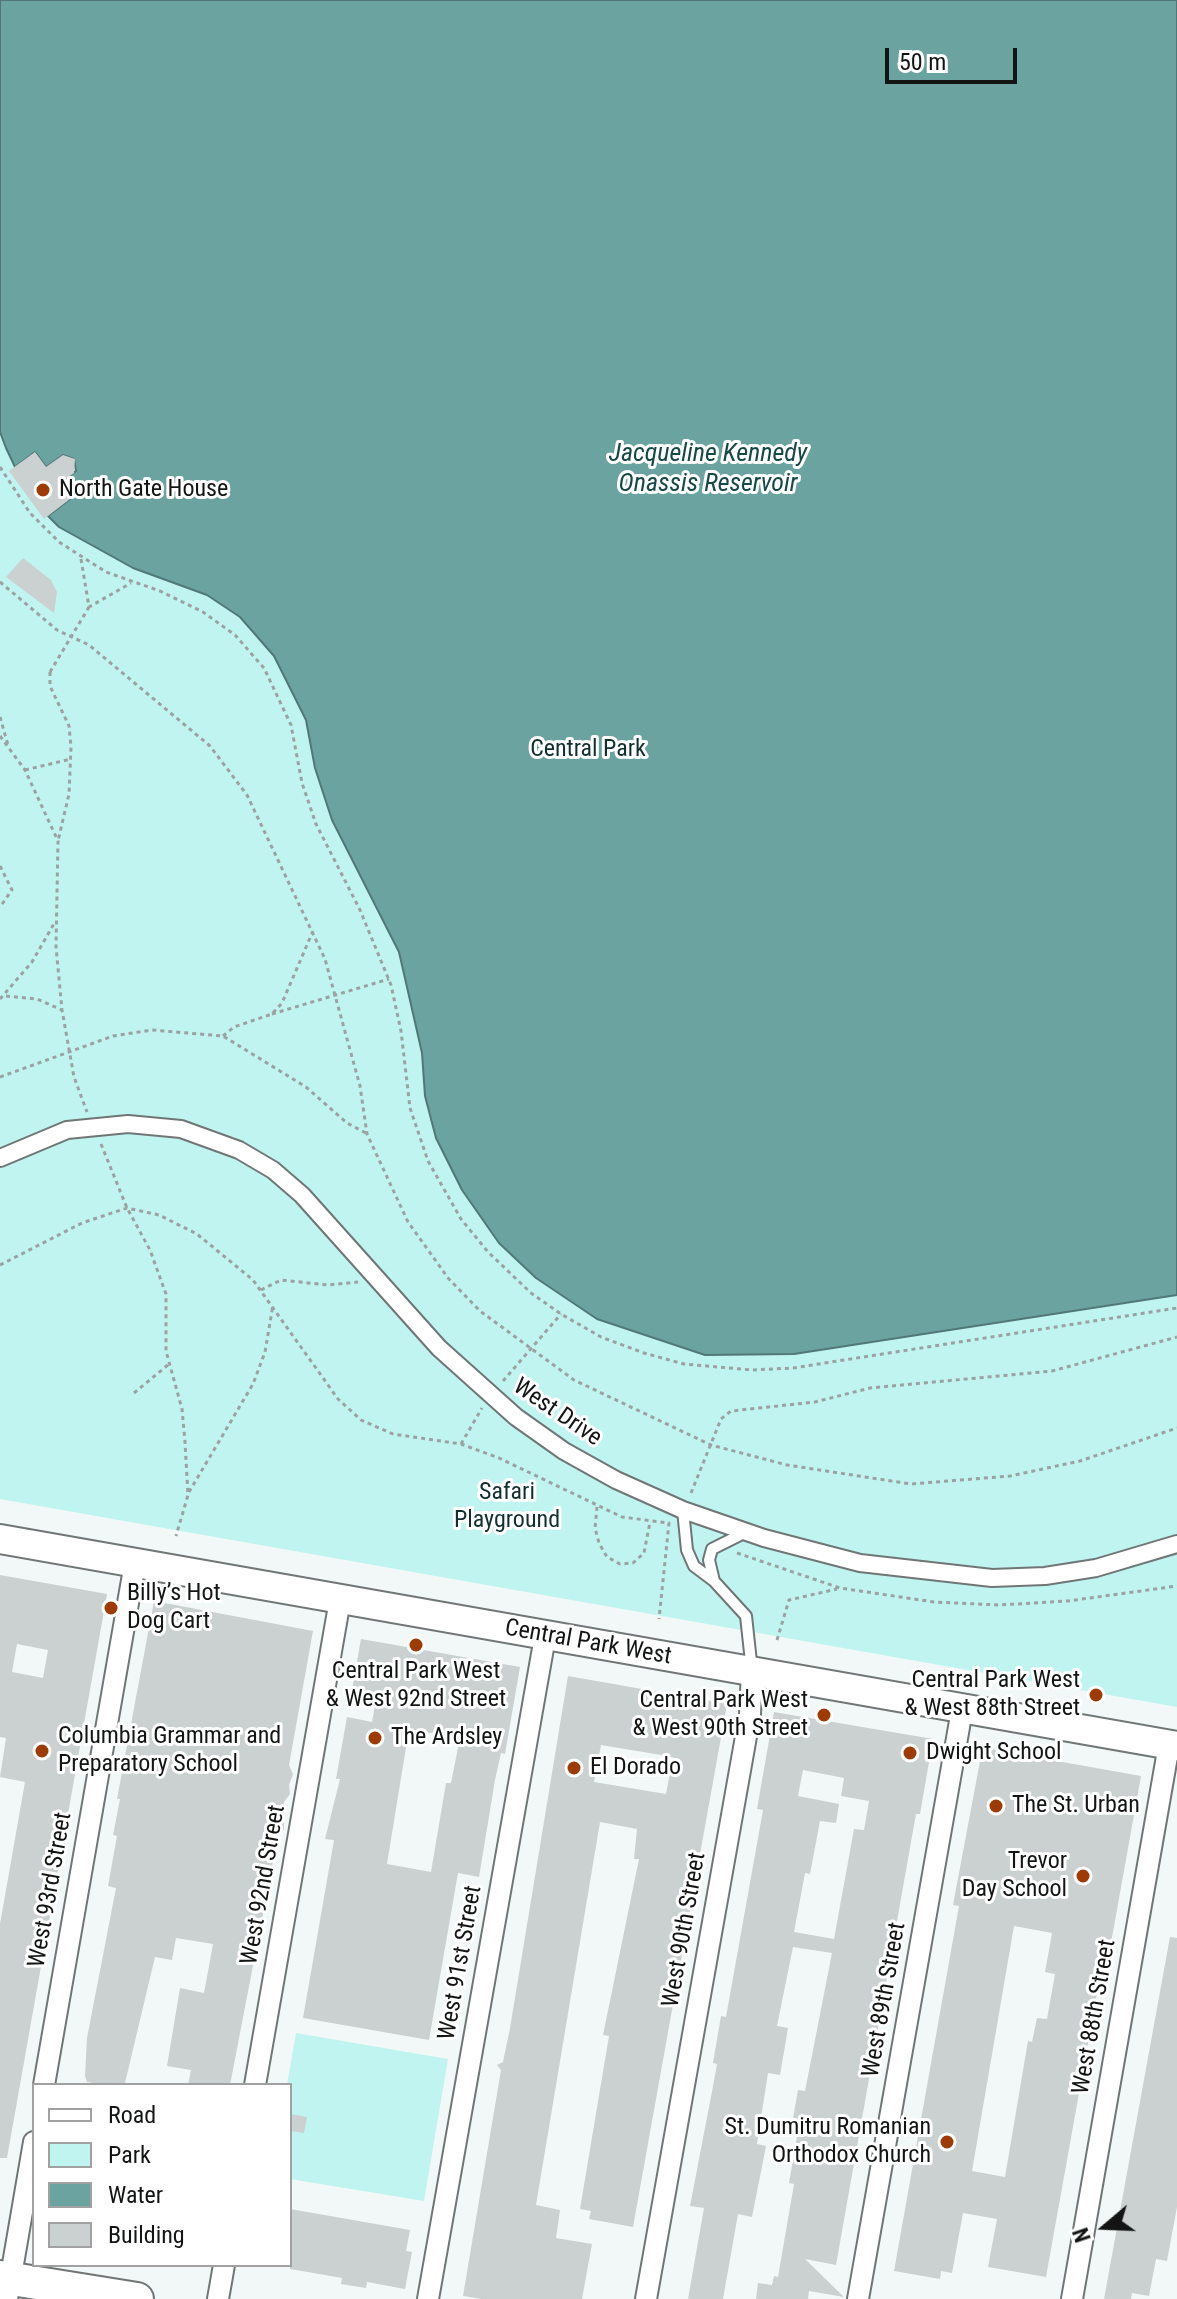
<!DOCTYPE html>
<meta charset="utf-8">
<style>
body{margin:0}
#map{position:relative;width:1177px;height:2299px;overflow:hidden;background:#f1f8f7;font-family:"Roboto Condensed",sans-serif}
canvas{display:block}
.legend{position:absolute;left:32px;top:2083px;width:260px;height:184px;box-sizing:border-box;background:#fff;border:2px solid #a1a1a1;margin:0;padding:10px 14px;list-style:none;font-size:24px;color:#131515}
.legend li{display:flex;align-items:center;gap:16px;height:40px}
.legend b{width:40px;border:2px solid #a1a1a1}
.north{position:absolute;left:1065px;top:2187px;width:80px;height:80px;-webkit-text-stroke:6px #fff;paint-order:stroke;rotate:251deg;font-size:22px;font-weight:700;line-height:32px;text-align:center;color:#131515}
.north::after{content:'';display:block;margin:auto;width:28px;height:36px;background:#131515;clip-path:polygon(50% 0,100% 100%,50% 72%,0 100%)}
.scale{position:absolute;left:885px;top:48px;width:132px;height:36px;box-sizing:border-box;border:4px solid #131515;border-top:0;padding-left:10px;font-size:24px;line-height:28px;white-space:nowrap;color:#131515;-webkit-text-stroke:6px #fff;paint-order:stroke}
</style>
<div id="map">
<canvas width="1177" height="2299"></canvas>
<ul class="legend">
<li><b style="height:10px;background:#fff"></b>Road</li>
<li><b style="height:22px;background:#bff4f1"></b>Park</li>
<li><b style="height:22px;background:#6ba3a1"></b>Water</li>
<li><b style="height:22px;background:#cad1d0"></b>Building</li>
</ul>
<div class="north">N</div>
<div class="scale">50 m</div>
</div>
<script>
const g = document.querySelector('canvas').getContext('2d');
g.lineJoin = 'round';
function fillPath(path, color) { g.fillStyle = color; g.fill(path, 'evenodd'); }
const toPath = rows => new Path2D(rows.map(r => 'M' + r).join(''));
function trace(path, color, width, dash) { g.strokeStyle = color; g.lineWidth = width; g.lineCap = dash ? 'butt' : 'round'; g.setLineDash(dash || []); g.stroke(path); }
function label(font, color, halo, rows, align = 'center') {
  g.font = font + ' "Roboto Condensed",sans-serif'; g.lineWidth = 6; g.setLineDash([]); g.textBaseline = 'middle'; g.strokeStyle = halo; g.fillStyle = color; for (const [text, x, y, turn = 0] of rows) {
    g.save(); g.translate(x, y); g.rotate((+turn || 0) * Math.PI / 180); g.textAlign = isNaN(turn) ? turn : align; if (halo) g.strokeText(text, 0, 0); g.fillText(text, 0, 0); g.restore();
  }
}
fillPath(toPath([
 [0,0,1177,0,1177,1707,0,1499],
 [296,2033,448,2059,424,2201,290,2179,287,2085]
]), '#bff4f1');
const water = toPath([
 [0,0,1177,0,1177,1295,794,1354,705,1355,597,1319,536,1278,499,1243,462,1190,436,1138,425,1096,422,1053,399,952,332,820,315,768,306,720,274,656,240,617,207,595,133,568,59,527,48,516,70,499,59,484,76,471,74,459,63,455,46,467,35,452,15,467,6,448,0,432,0,0]
]);
fillPath(water, '#6ba3a1');
trace(water, '#517877', 2);
fillPath(toPath([
 [35,452,46,467,63,455,75,459,74,473,59,484,70,499,44,519,9,471],
 [23,558,51,580,57,592,54,613,6,577],
 [0,1575,107,1594,7,2158,0,2158,0,1924,25,1782,0,1777,6,1738,0,1737],
 [17,1644,48,1650,43,1678,12,1672],
 [154,1601,313,1631,289,1765,293,1774,289,1785,290,1794,284,1802,284,1830,278,1836,230,2085,188,2085,191,2070,167,2066,180,1988,204,1993,213,1944,176,1938,172,1960,155,1957,125,2083,106,2085,87,2082,85,2076,87,2038,116,1888,108,1886,117,1836,113,1835,120,1799,117,1799],
 [361,1639,520,1667,505,1754,501,1753,495,1780,479,1877,458,1873,429,2040,303,2018,334,1840,325,1839,340,1779,336,1779,347,1717,372,1722,377,1694,352,1690],
 [409,1729,460,1738,451,1783,446,1783,431,1872,387,1864],
 [568,1676,727,1704,633,2227,589,2219,591,2211,580,2209,609,2036,603,2035,639,1859,634,1859,637,1829,600,1822,536,2205,560,2210,556,2238,592,2244,582,2299,482,2299,463,2296,501,2070,497,2065,503,2062,510,2028],
 [601,1745,673,1757,666,1794,594,1782],
 [774,1712,933,1739,920,1814,916,1814,836,2265,805,2259,844,2297,809,2291,808,2299,756,2299,758,2283,772,2285,774,2276,778,2277,794,2184,789,2183,798,2131,791,2130,798,2090,805,2091,832,1953,793,1947,777,2026,788,2028,780,2075,768,2073,757,2144,766,2146,752,2217,738,2214,723,2299,688,2299,704,2208,690,2206,714,2081,717,2064,713,2063,721,2016,726,2017,763,1810,757,1809],
 [803,1770,844,1778,841,1796,869,1801,864,1830,854,1829,834,1939,794,1932,805,1873,810,1874,820,1821,836,1823,839,1804,798,1796],
 [988,1745,995,1750,1141,1776,1111,1943,1106,1943,1046,2277,988,2267,997,2219,963,2213,952,2273,941,2271,940,2279,894,2271,959,1906,953,1905,980,1761,977,1752],
 [1014,1926,1052,1933,1045,1972,1055,1974,1047,2019,1037,2018,1032,2042,1028,2041,1005,2177,972,2171],
 [1170,1937,1177,1938,1177,2207,1167,2261,1156,2259,1149,2296,1132,2293,1131,2299,1104,2299],
 [290,2114,307,2117,304,2133,290,2131],
 [290,2209,410,2230,406,2251,412,2252,405,2289,367,2282,366,2288,341,2284,342,2278,290,2269]
]), '#cad1d0');
const service = toPath([
 [683,1510,687,1550,694,1566,714,1581,746,1616,752,1671],
 [714,1581,709,1560,712,1549,744,1533]
]);
const pedestrian = toPath([
 [0,1158,67,1130,128,1124,181,1129,239,1150,273,1170,302,1195,439,1348,516,1417,564,1451,616,1480,683,1510,764,1538,860,1563,992,1578,1045,1576,1096,1568,1177,1544]
]);
const minor = toPath([
 [44,2085,135,1563],
 [255,2085,340,1600],
 [7,2299,34,2142],
 [218,2299,224,2265],
 [428,2299,545,1637],
 [646,2299,750,1714,752,1671],
 [858,2299,962,1710],
 [1072,2299,1169,1745]
]);
const secondary = toPath([
 [0,1539,1177,1746]
]);
const primary = toPath([
 [0,2277,137,2299]
]);
trace(service, '#707675', 14);
trace(pedestrian, '#707675', 20);
trace(minor, '#707675', 24);
trace(secondary, '#707675', 32);
trace(primary, '#707675', 36);
trace(toPath([
 [0,467,30,513,59,542,106,572,160,591,203,612,235,635,264,668,291,725,302,783,316,824,360,910,391,985,401,1031,410,1108,428,1161,461,1219,488,1252,531,1293,561,1314,601,1337,644,1353,684,1364,752,1370,793,1368,1177,1308],
 [81,559,89,607,131,583],
 [0,582,57,630,89,645,210,746,247,795,325,959,360,1086,367,1134,408,1222,448,1278,480,1311,574,1380,711,1445,787,1465,911,1484,1010,1476,1080,1461,1177,1428],
 [50,672,50,686,69,726,71,747,69,794,58,841],
 [0,717,8,745],
 [0,736,25,770,58,841,56,947,62,1010,74,1077,87,1112],
 [25,770,71,759],
 [0,866,12,890,0,907],
 [6,996,37,999,62,1010],
 [0,999,32,962,55,922],
 [272,1014,389,979],
 [223,1036,234,1027,272,1014,282,1003,313,931],
 [0,1077,113,1036,152,1030,223,1036,306,1087,347,1123,366,1133],
 [101,1144,127,1208,150,1250,166,1294,166,1351,182,1409,185,1442,188,1495,176,1536],
 [0,1265,82,1223,127,1208,159,1215,197,1234,253,1280,338,1399,361,1420,393,1434,461,1444,499,1458,622,1517,669,1523,659,1619],
 [261,1290,281,1280,328,1285,358,1282],
 [503,1381,561,1314],
 [134,1393,169,1364],
 [461,1444,482,1408],
 [189,1492,253,1384,265,1352,273,1305],
 [691,1493,721,1419,731,1411,815,1402,870,1388,1052,1371,1177,1337],
 [597,1507,595,1528,599,1543,607,1557,620,1564,633,1563,644,1553,650,1522],
 [737,1553,840,1588,934,1602,999,1605,1068,1601,1177,1586],
 [777,1640,789,1600,837,1589]
]), '#9ca1a1', 3, [4, 4]);
trace(service, '#fff', 10);
trace(pedestrian, '#fff', 16);
trace(minor, '#fff', 20);
trace(secondary, '#fff', 28);
trace(primary, '#fff', 32);
trace(toPath([
 [50,672,89,607]
]), '#9ca1a1', 3, [4, 4]);
for (const [x, y, r, color] of [
 [43,490,8,"#9e3a03"],
 [111,1608,8,"#9e3a03"],
 [416,1645,8,"#9e3a03"],
 [1096,1695,8,"#9e3a03"],
 [824,1715,8,"#9e3a03"],
 [375,1738,8,"#9e3a03"],
 [42,1751,8,"#9e3a03"],
 [910,1753,8,"#9e3a03"],
 [574,1768,8,"#9e3a03"],
 [996,1806,8,"#9e3a03"],
 [1083,1876,8,"#9e3a03"],
 [947,2142,8,"#9e3a03"]
]) { const dot = new Path2D(); dot.arc(x, y, r, 0, 2 * Math.PI); g.fillStyle = color; g.fill(dot); trace(dot, '#fff', 3); }
label('24px', '#131515', '#fff', [
 ["North Gate House",59,490],
 ["Billy’s Hot",127,1594],
 ["Dog Cart",127,1622],
 ["Central Park West",416,1672,"center"],
 ["& West 92nd Street",416,1700,"center"],
 ["Central Park West",1080,1681,"right"],
 ["& West 88th Street",1080,1709,"right"],
 ["Central Park West",808,1701,"right"],
 ["& West 90th Street",808,1729,"right"],
 ["Columbia Grammar and",58,1737],
 ["Preparatory School",58,1765],
 ["The Ardsley",391,1738],
 ["Dwight School",926,1753],
 ["El Dorado",590,1768],
 ["The St. Urban",1012,1806],
 ["Trevor",1067,1862,"right"],
 ["Day School",1067,1890,"right"],
 ["St. Dumitru Romanian",931,2128,"right"],
 ["Orthodox Church",931,2156,"right"]
], 'left');
label('24px', '#112f2e', '#fff', [
 ["Central Park",588,750],
 ["Safari",507,1493],
 ["Playground",507,1521]
]);
label('24px', '#131515', '#fff', [
 ["West Drive",557,1413,34],
 ["Central Park West",588,1643,10],
 ["West 92nd Street",264,1885,-80],
 ["West 93rd Street",51,1890,-80],
 ["West 90th Street",685,1930,-80],
 ["West 91st Street",461,1963,-80],
 ["West 89th Street",885,2000,-80],
 ["West 88th Street",1095,2017,-80]
]);
label('italic 26px', '#154947', '#fff', [
 ["Jacqueline Kennedy",708,454],
 ["Onassis Reservoir",708,484]
]);
</script>
